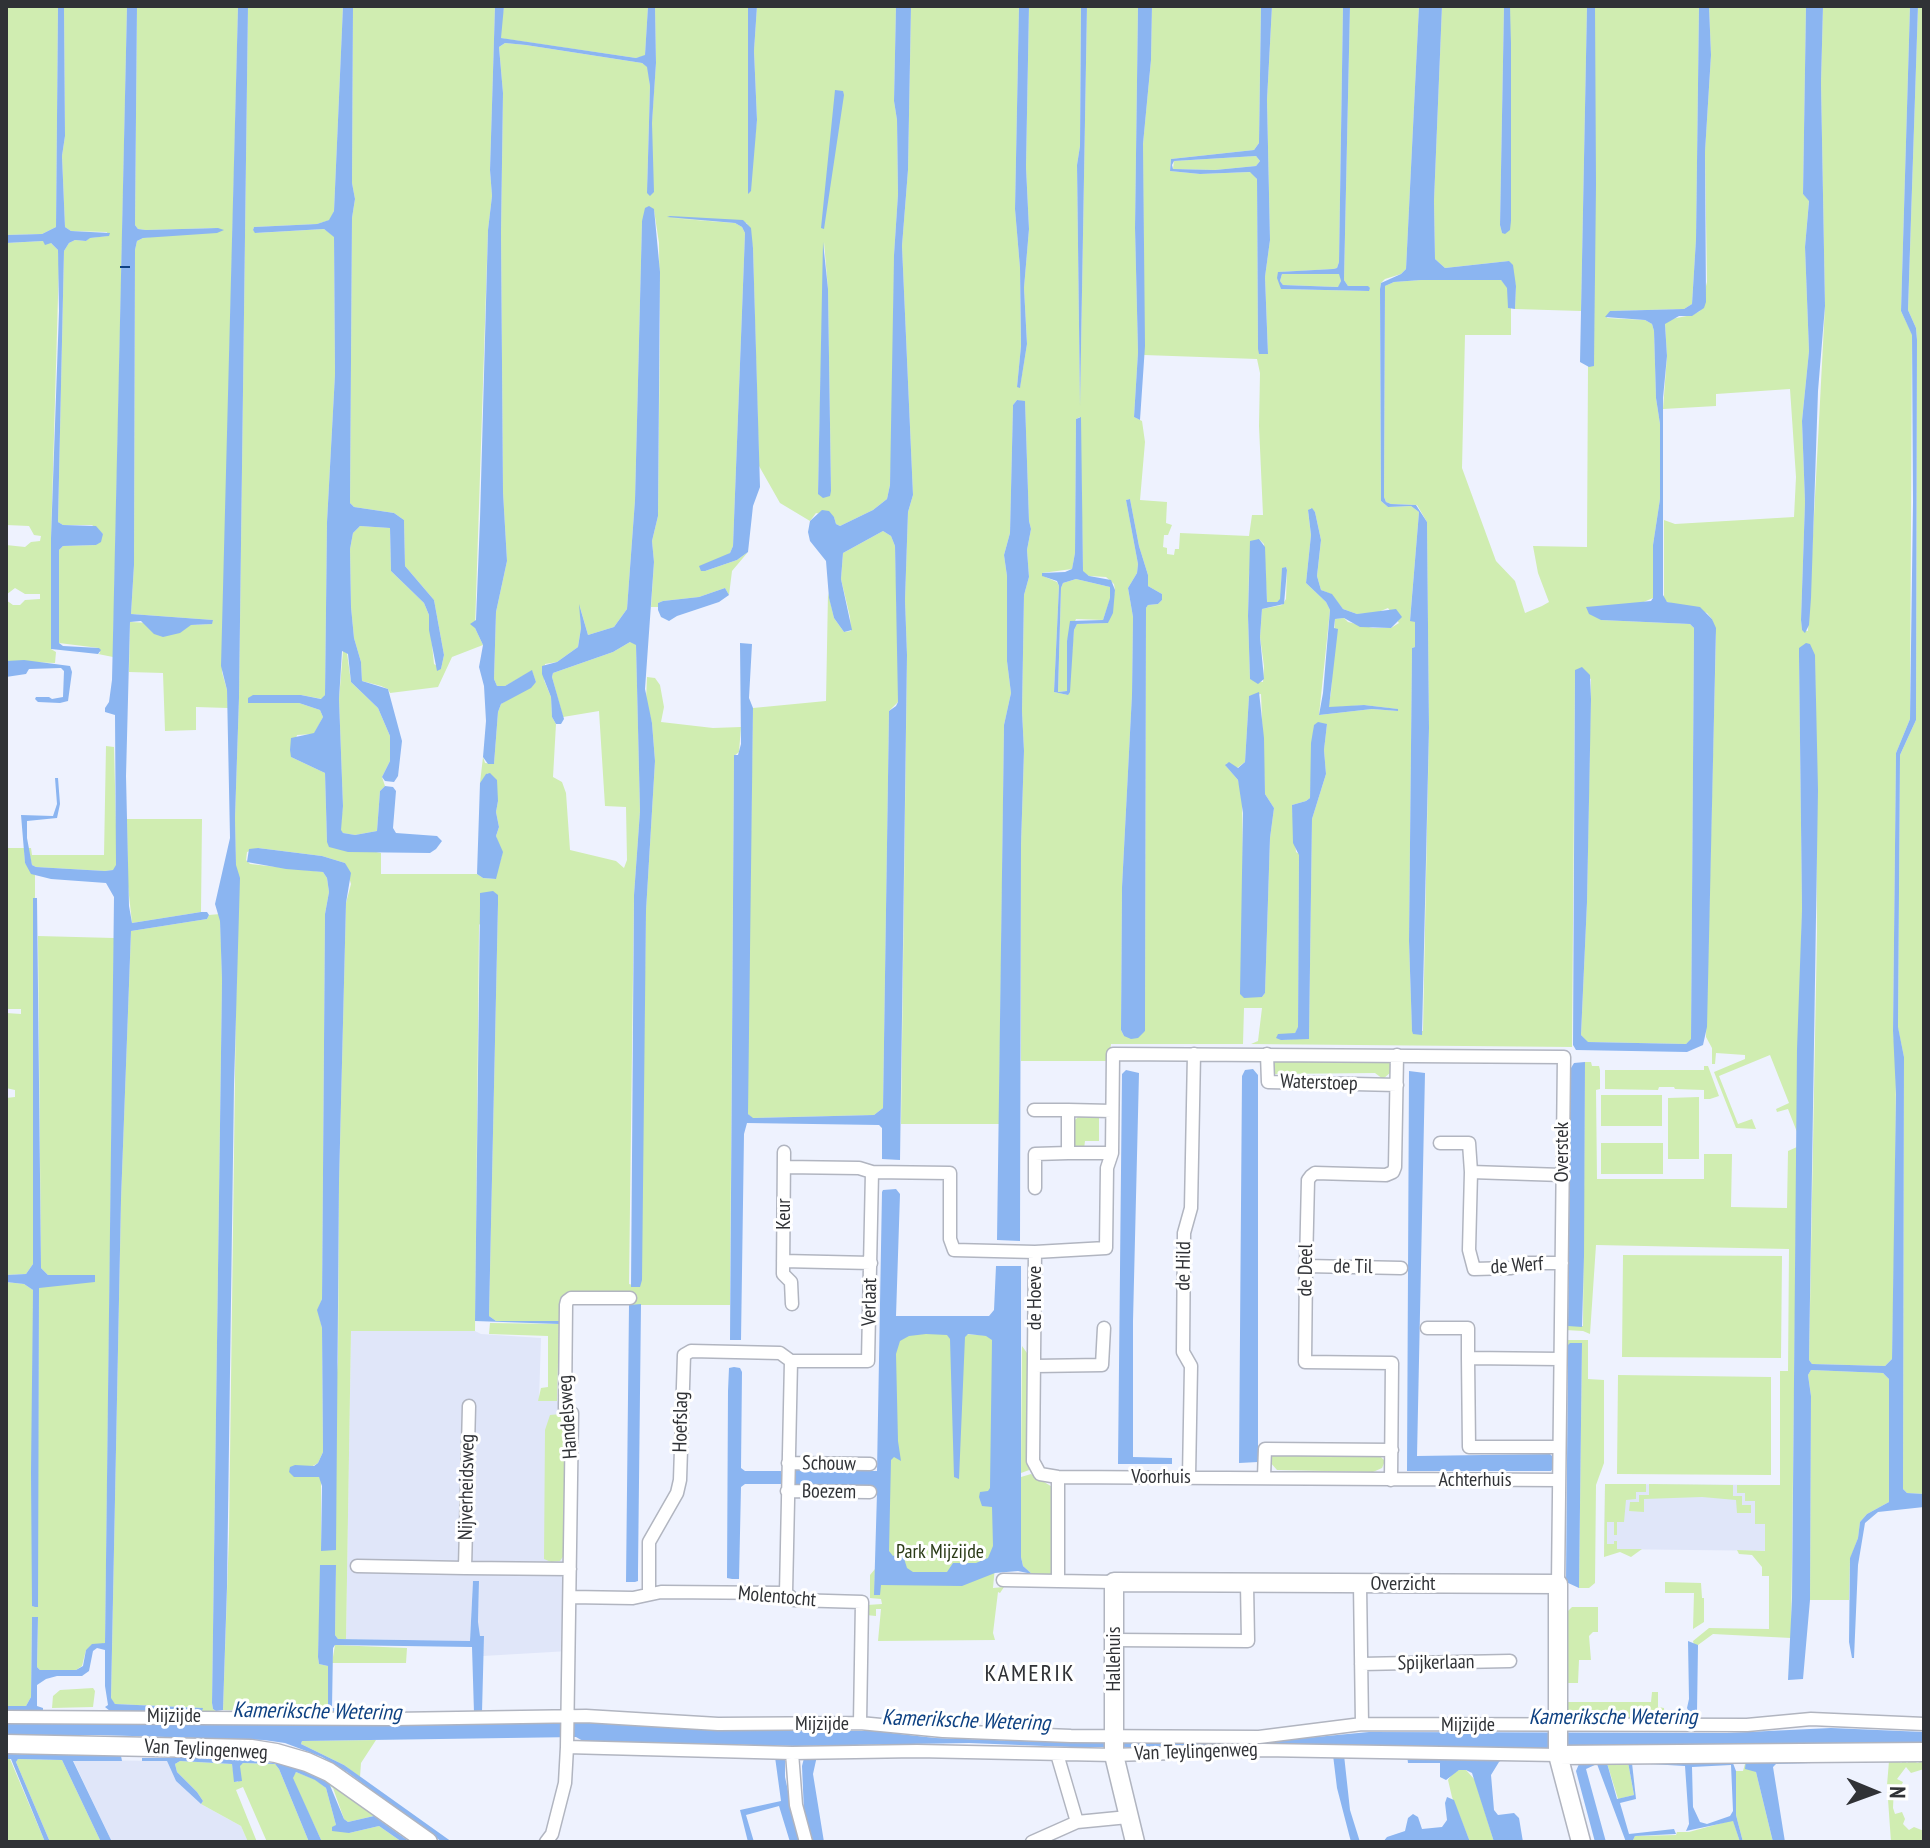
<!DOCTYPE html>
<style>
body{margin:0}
#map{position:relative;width:1930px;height:1848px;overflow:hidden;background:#eef2fe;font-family:"PT Sans Narrow",sans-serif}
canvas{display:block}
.frame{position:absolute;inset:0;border:8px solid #303236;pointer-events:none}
.north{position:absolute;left:1834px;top:1752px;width:80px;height:80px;-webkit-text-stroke:6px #fff;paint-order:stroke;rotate:91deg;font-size:22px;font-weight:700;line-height:32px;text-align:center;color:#303236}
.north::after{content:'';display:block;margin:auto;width:28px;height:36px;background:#303236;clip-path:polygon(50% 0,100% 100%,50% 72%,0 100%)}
</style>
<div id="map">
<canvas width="1930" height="1848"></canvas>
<div class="frame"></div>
<div class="north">N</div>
</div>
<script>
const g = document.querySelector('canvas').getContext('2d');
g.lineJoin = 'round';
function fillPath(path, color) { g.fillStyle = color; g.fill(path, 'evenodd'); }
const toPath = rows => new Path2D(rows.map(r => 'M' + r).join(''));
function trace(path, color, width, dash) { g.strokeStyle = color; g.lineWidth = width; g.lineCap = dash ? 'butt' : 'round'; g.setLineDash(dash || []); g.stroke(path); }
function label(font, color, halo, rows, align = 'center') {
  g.font = font + ' "PT Sans Narrow",sans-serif'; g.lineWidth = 6; g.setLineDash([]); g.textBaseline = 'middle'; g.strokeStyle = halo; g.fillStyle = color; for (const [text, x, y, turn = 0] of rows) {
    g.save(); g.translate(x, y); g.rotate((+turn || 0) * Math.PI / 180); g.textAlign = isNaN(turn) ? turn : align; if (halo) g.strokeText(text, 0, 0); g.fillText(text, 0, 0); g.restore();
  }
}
fillPath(toPath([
 [351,1330,475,1331,481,1334,541,1338,539,1400,557,1401,572,1413,569,1651,483,1656,484,1637,480,1636,478,1623,479,1582,473,1581,470,1641,346,1639],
 [1605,1484,1780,1485,1779,1551,1604,1549],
 [73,1760,167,1761,176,1781,201,1804,241,1826,248,1842,112,1842]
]), '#e0e6f9');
fillPath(toPath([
 [6,6,58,6,56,227,42,234,6,235],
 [64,6,127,6,113,657,98,654,100,653,99,648,59,643,59,550,63,546,96,545,103,534,92,525,63,525,58,522,64,251,69,243,75,240,86,241,89,238,108,236,107,232,71,231,65,227,62,156,65,136],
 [137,6,238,6,222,672,227,690,228,708,196,707,196,730,165,731,163,673,129,672,130,622,191,625,211,624,213,620,131,614,134,565,135,250,137,241,143,238,218,228,146,230,138,229,135,225],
 [248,6,343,6,334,211,330,220,317,224,254,227,253,230,256,233,324,229,334,236,335,374,327,522,325,695,322,699,301,695,248,702,299,703,320,710,323,717,314,734,297,735,291,757,325,773,327,842,381,853,381,874,477,874,483,878,495,879,502,855,496,836,499,827,496,812,498,801,488,773,480,783,483,757,485,763,494,764,498,712,501,704,536,682,532,671,505,686,497,686,494,679,496,612,507,561,503,492,501,233,503,93,499,47,505,43,526,45,642,63,648,67,650,86,647,193,656,63,655,6,748,6,748,194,757,120,754,51,757,6,896,6,894,101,897,120,898,194,894,255,893,425,890,485,887,499,873,510,840,526,836,524,834,517,816,513,810,521,780,503,759,466,753,248,747,223,669,218,735,223,742,227,745,233,733,546,730,553,705,571,737,560,748,552,732,571,729,595,725,588,699,597,663,601,658,603,658,607,651,607,654,562,652,541,658,516,660,325,659,243,654,210,642,221,635,500,627,609,614,627,588,635,580,607,581,628,578,647,557,662,545,664,544,680,551,697,552,717,556,724,553,777,562,782,566,793,570,850,616,861,624,868,627,860,626,807,605,806,599,711,563,717,552,677,553,673,613,652,630,642,633,641,636,644,640,811,634,895,629,1284,640,1287,646,911,655,761,652,723,646,701,647,677,655,678,660,685,664,707,661,722,713,728,741,727,739,752,734,756,730,1305,560,1305,559,1321,496,1321,489,1316,498,904,479,925,475,1331,351,1331,346,1639,338,1639,335,1635,336,1566,321,1565,318,1657,319,1664,328,1666,328,1711,385,1714,323,1715,223,1710,229,1534,237,925,235,818,239,698],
 [824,242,828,289,831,490,818,493],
 [258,848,322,856,345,863,351,884,346,903,339,1183,338,1361,321,1550,321,1480,319,1477,294,1477,318,1463,323,1452,322,1328,318,1310,322,1299,325,914,329,892,327,878,323,872,250,864,246,860,247,852],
 [353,6,495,6,490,170,492,196,488,230,475,628,483,645,452,657,438,687,390,693,388,689,381,686,362,681,361,662,354,638,351,607,350,549,353,533,360,526,390,528,391,571,424,603,429,615,434,664,441,669,444,655,434,600,405,566,404,520,394,513,354,507,350,503,352,218,355,199,352,183],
 [504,6,648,6,645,56,636,58,506,39,501,38,500,33],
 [911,6,1019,6,1015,209,1020,268,1021,346,1017,387,1020,387,1027,344,1024,288,1029,229,1026,167,1029,6,1081,6,1080,146,1077,165,1080,405,1087,6,1138,6,1135,228,1138,352,1134,417,1142,421,1145,442,1140,500,1167,502,1166,523,1172,525,1168,535,1164,535,1163,547,1167,548,1167,554,1174,555,1175,549,1179,549,1180,533,1249,536,1252,515,1263,515,1259,426,1260,373,1257,359,1144,355,1143,144,1151,60,1152,6,1261,6,1259,143,1254,150,1171,159,1170,171,1200,174,1251,172,1257,179,1258,349,1268,353,1265,277,1270,240,1267,100,1272,6,1343,6,1339,262,1337,268,1333,269,1279,272,1281,289,1368,291,1370,288,1348,286,1344,280,1350,6,1419,6,1406,269,1401,274,1385,279,1381,283,1380,289,1381,501,1388,507,1411,506,1419,512,1410,620,1415,622,1415,647,1412,648,1409,941,1412,1030,1423,1031,1429,728,1427,522,1417,505,1391,504,1386,502,1384,497,1385,286,1394,282,1421,280,1501,280,1508,288,1508,308,1511,308,1511,335,1465,335,1462,468,1496,561,1515,581,1525,613,1542,606,1549,602,1538,573,1533,546,1587,547,1588,366,1594,366,1595,6,1699,6,1696,239,1692,304,1684,309,1610,311,1607,318,1645,320,1652,324,1654,331,1656,398,1660,424,1660,499,1653,545,1653,598,1601,620,1690,624,1694,628,1691,1040,1686,1044,1587,1042,1581,1035,1587,902,1591,679,1575,670,1572,1047,1251,1044,1258,1041,1262,1008,1244,1008,1243,1044,1111,1044,1109,1061,1021,1061,1021,845,1024,751,1022,711,1024,595,1029,577,1027,550,1031,529,1029,521,1025,402,1017,400,1013,405,1010,533,1004,555,1007,576,1007,661,1011,693,1004,725,999,1124,901,1124,907,655,905,600,908,512,913,495,902,246,908,170],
 [1080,417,1083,572,1089,576,1106,577,1114,584,1115,590,1108,623,1077,624,1074,630,1068,695,1054,692,1059,586,1057,582,1043,576,1042,573,1072,569,1075,553,1076,419],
 [1130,499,1139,546,1148,575,1148,586,1162,594,1162,600,1158,604,1148,605,1146,608,1145,1031,1124,1036,1121,1030,1122,887,1132,694,1133,617,1128,588,1137,573,1138,564,1126,500],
 [1311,508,1315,512,1321,540,1317,576,1321,590,1331,594,1343,609,1357,614,1376,613,1388,608,1399,623,1391,628,1373,628,1348,622,1344,618,1335,619,1331,693,1328,708,1364,705,1397,709,1398,711,1372,709,1319,715,1330,610,1326,602,1306,583,1311,535,1308,511],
 [1259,539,1264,544,1267,602,1277,602,1281,599,1282,569,1286,567,1287,570,1286,599,1282,605,1262,609,1260,637,1264,666,1263,682,1250,679,1248,616,1249,573],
 [1261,694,1265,794,1274,808,1270,838,1265,993,1262,997,1243,883,1242,795,1238,780,1226,766,1227,763,1237,768,1245,762,1249,696],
 [1327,724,1324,750,1326,774,1312,819,1309,1038,1281,1040,1295,1033,1298,1028,1299,854,1296,852,1292,805,1306,801,1310,798,1314,725],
 [1442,6,1504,6,1500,225,1502,233,1511,221,1510,6,1587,6,1581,311,1515,309,1516,286,1509,261,1445,268,1435,259,1434,201],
 [1709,6,1806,6,1803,194,1809,200,1805,247,1809,351,1802,421,1805,502,1801,620,1802,630,1808,631,1825,306,1821,83,1823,6,1910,6,1901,311,1912,334,1910,719,1896,753,1893,1031,1896,1063,1895,1210,1892,1359,1885,1366,1812,1364,1809,1360,1817,932,1815,655,1799,656,1802,909,1797,1132,1788,1109,1777,1112,1776,1109,1789,1103,1770,1055,1719,1076,1738,1124,1752,1119,1756,1129,1736,1128,1714,1072,1745,1059,1745,1055,1716,1053,1715,1064,1712,1064,1712,1048,1706,1037,1716,635,1712,619,1707,613,1664,601,1664,520,1675,524,1794,517,1796,477,1790,389,1716,394,1716,406,1663,409,1667,356,1665,323,1671,319,1692,315,1700,311,1707,282,1705,152,1711,55],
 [1918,6,1924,6,1924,1494,1907,1493,1903,1489,1904,1057,1898,1028,1900,755,1916,720,1917,340,1916,328,1908,310],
 [1256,156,1260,161,1256,166,1215,170,1173,169,1174,161],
 [43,241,51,243,58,250,59,263,51,538,51,649,56,652,55,663,7,661,6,650,6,600,13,605,20,605,25,600,40,599,40,594,25,594,15,588,6,595,6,545,25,547,31,542,40,541,41,536,34,535,29,526,6,525,6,243],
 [1282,274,1340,274,1341,281,1339,287,1283,285,1280,281],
 [883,531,891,536,895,546,898,652,898,702,889,711,883,1108,874,1115,752,1118,748,1114,747,1086,753,708,826,701,828,593,834,618,844,632,851,631,850,617,841,579,843,553],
 [1076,579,1110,587,1110,599,1103,620,1076,619,1067,641,1067,691,1058,692,1061,588,1063,583],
 [343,651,347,653,351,682,378,708,390,736,390,761,382,777,385,786,380,791,377,831,355,835,343,833,340,830,343,806,339,699],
 [106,746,114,747,117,865,114,870,105,871,36,867,32,865,28,848,31,848,32,855,104,855],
 [127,819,202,819,201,912,132,923,128,886],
 [6,848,24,848,25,863,35,875,35,898,33,1264,26,1274,6,1275,6,1098,15,1097,15,1090,6,1088,6,1013,21,1014,21,1009,6,1009],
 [220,914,222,980,212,1703,213,1709,216,1711,202,1711,202,1708,115,1704,111,1699,121,1200,131,931,207,919,209,915],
 [38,936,114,938,105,1643,86,1650,82,1666,76,1670,40,1670,37,1667,38,1618,32,1617,31,1697,26,1706,6,1706,6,1282,24,1284,33,1290,32,1606,37,1607,39,1287,95,1275,48,1275,41,1268],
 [1272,1060,1386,1061,1390,1063,1391,1072,1383,1079,1375,1073,1273,1074],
 [1585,1062,1591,1062,1592,1066,1599,1066,1600,1070,1600,1089,1596,1090,1597,1179,1704,1179,1704,1154,1732,1154,1731,1207,1787,1208,1788,1151,1797,1147,1791,1638,1713,1634,1698,1645,1694,1645,1693,1641,1709,1628,1769,1629,1769,1576,1762,1576,1762,1567,1752,1555,1739,1554,1737,1550,1765,1551,1765,1524,1755,1524,1755,1501,1745,1501,1745,1493,1737,1493,1737,1485,1780,1485,1780,1371,1788,1371,1789,1249,1596,1245,1590,1334,1583,1331,1565,1330,1568,1324,1568,1326,1583,1326],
 [1704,1066,1708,1066,1719,1096,1710,1099,1704,1099,1704,1090,1675,1089,1674,1087,1659,1087,1658,1090,1605,1089,1605,1070,1704,1070],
 [1601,1095,1662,1095,1662,1126,1601,1126],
 [1699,1097,1699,1159,1668,1159,1668,1098],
 [1080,1115,1099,1115,1099,1141,1085,1141,1084,1149,1079,1150,1072,1143,1072,1123],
 [1601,1143,1663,1143,1663,1174,1601,1174],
 [1623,1255,1782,1256,1781,1358,1622,1357],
 [490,1323,559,1324,557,1401,538,1401,541,1388,548,1387,548,1336,489,1334],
 [904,1330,994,1336,997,1545,993,1588,1004,1587,1000,1593,998,1592,993,1633,995,1640,878,1641,881,1609,876,1609,876,1616,866,1615,867,1605,882,1604,881,1599,870,1598,870,1575,875,1569,874,1594,892,1344],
 [1565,1340,1588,1340,1588,1379,1604,1380,1604,1463,1596,1485,1595,1583,1589,1588,1579,1588,1582,1344,1568,1345],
 [1022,1346,1027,1353,1028,1459,1032,1469,1021,1473],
 [1811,1370,1883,1373,1889,1379,1889,1502,1867,1514,1860,1522,1858,1538,1850,1559,1849,1600,1810,1600,1811,1396,1808,1375],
 [1618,1375,1771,1377,1771,1475,1617,1474],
 [561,1414,567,1417,566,1552,560,1561,551,1562,544,1559,545,1430,550,1415],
 [1272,1455,1380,1456,1385,1461,1382,1468,1373,1472,1277,1470,1269,1461],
 [1031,1474,1054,1488,1051,1575,1032,1574,1023,1566,1021,1557,1021,1477],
 [1605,1484,1646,1484,1646,1492,1636,1492,1636,1499,1626,1500,1624,1522,1617,1522,1617,1535,1614,1535,1614,1522,1607,1522,1607,1544,1614,1544,1614,1541,1617,1541,1617,1549,1642,1549,1631,1557,1620,1552,1604,1557],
 [1649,1484,1733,1485,1733,1496,1742,1496,1742,1505,1751,1505,1751,1513,1737,1513,1736,1500,1702,1497,1644,1499,1644,1512,1629,1511,1630,1502,1639,1502,1639,1495,1649,1495],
 [1665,1582,1701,1583,1702,1598,1704,1598,1704,1622,1693,1629,1694,1593,1665,1593],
 [1572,1607,1598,1607,1598,1632,1593,1632,1589,1636,1591,1660,1579,1660,1578,1683,1568,1683,1568,1611],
 [335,1645,407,1648,406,1663,332,1663],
 [93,1688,95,1691,93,1707,52,1708,53,1696,60,1690],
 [1652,1692,1658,1692,1658,1707,1664,1708,1664,1715,1658,1721,1570,1722,1570,1716,1566,1716,1564,1705,1568,1702,1651,1702],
 [376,1740,361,1763,360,1777,344,1765,301,1744,302,1741],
 [6,1759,10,1759,45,1842,6,1842],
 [18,1759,62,1760,100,1840,50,1842,16,1762],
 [1746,1760,1756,1772,1773,1842,1743,1842,1736,1815,1736,1771,1743,1771],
 [1904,1760,1907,1763,1910,1760,1918,1763,1921,1760,1924,1769,1911,1773,1906,1767,1897,1779,1903,1782,1900,1788,1894,1786,1893,1808,1895,1814,1902,1812,1905,1819,1903,1824,1909,1830,1914,1827,1924,1831,1924,1842,1891,1842,1887,1785,1889,1761,1899,1761,1901,1763],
 [180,1761,232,1764,235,1782,238,1782,240,1765,243,1763,275,1764,279,1769,309,1842,267,1842,243,1787,236,1790,257,1842,248,1842,241,1826,201,1804,203,1801,197,1792,177,1772,175,1764],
 [1628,1762,1634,1795,1618,1799,1607,1763],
 [289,1765,322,1776,418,1842,411,1842,374,1816,348,1822,344,1819,333,1788],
 [1459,1770,1466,1770,1475,1780,1494,1842,1470,1842,1452,1797,1448,1780,1453,1773],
 [296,1772,316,1780,326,1788,336,1825,349,1833,379,1826,402,1842,322,1842,292,1778],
 [1733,1820,1740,1842,1632,1842,1635,1836,1676,1835,1677,1832,1689,1832]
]), '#d0edb1');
fillPath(toPath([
 [58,6,64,6,65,136,62,156,65,227,71,231,110,233,109,236,90,238,86,241,75,240,69,243,64,251,58,522,63,525,96,526,103,534,101,542,96,545,63,546,59,550,59,643,63,646,99,648,101,650,98,654,51,649,51,538,59,311,58,250,51,243,45,245,43,241,6,243,6,235,42,234,56,227],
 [127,6,137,6,135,225,138,229,146,230,218,228,224,230,217,233,143,238,137,241,135,250,134,565,131,614,213,620,212,624,191,625,180,633,163,637,154,634,141,621,130,622,126,776,129,906,132,923,201,912,207,912,209,915,207,919,131,931,121,1200,111,1698,115,1704,203,1708,202,1711,110,1711,105,1707,108,1705,105,1686,105,1650,97,1648,93,1651,89,1671,82,1676,57,1676,46,1679,37,1685,37,1706,43,1708,43,1712,6,1711,6,1706,26,1706,31,1697,32,1617,38,1617,37,1667,40,1670,76,1670,83,1666,86,1650,92,1644,105,1643,114,897,106,883,51,879,31,874,25,863,21,815,53,816,57,804,55,778,58,778,60,804,57,818,27,821,27,838,32,865,36,867,105,871,113,870,116,865,115,715,105,712,105,708,109,702,112,680],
 [238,6,248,6,239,698,235,818,236,865,240,878,234,1085,227,1587,223,1710,216,1711,213,1709,212,1703,222,980,220,921,215,904,230,838,227,690,221,666],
 [343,6,353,6,352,183,355,199,352,218,350,503,354,507,394,513,404,520,405,566,434,600,444,655,441,669,437,671,429,630,429,615,424,603,391,571,390,528,360,526,353,533,350,549,351,607,354,638,361,662,362,681,388,689,402,741,398,776,394,782,385,781,382,777,390,761,390,736,378,708,351,682,348,654,342,651,339,699,343,806,341,830,343,833,355,835,377,831,380,791,385,786,393,787,396,791,393,828,396,833,437,836,442,841,436,849,430,853,348,852,329,847,327,842,325,773,291,757,290,750,291,738,314,733,323,717,320,710,299,703,248,703,248,698,253,695,301,695,321,699,325,695,327,522,335,374,334,237,324,229,255,233,253,230,254,227,317,224,329,220,334,211],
 [495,6,504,6,501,38,636,58,645,55,648,6,655,6,656,63,652,123,654,192,650,196,647,193,650,86,647,67,642,63,526,45,505,43,499,47,503,93,501,233,503,492,507,561,496,612,494,679,497,686,505,686,532,670,536,682,531,688,501,704,498,712,494,764,488,764,483,757,486,721,484,686,479,667,483,645,475,628,470,624,476,620,480,519,488,230,492,196,490,170],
 [748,6,757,6,754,51,757,120,751,191,748,194],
 [896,6,911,6,908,170,902,246,913,495,908,512,905,600,907,655,900,1160,882,1159,882,1128,879,1125,747,1123,744,1134,741,1340,730,1340,734,755,738,755,741,744,740,643,752,644,749,698,753,708,748,1114,753,1118,874,1115,883,1108,889,711,896,706,898,702,895,546,891,536,883,531,843,553,841,579,852,630,844,632,834,618,829,598,826,561,810,541,808,532,810,521,822,510,829,511,834,517,836,524,840,526,873,510,887,499,890,485,894,255,898,194,897,120,894,101],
 [1019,6,1029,6,1026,167,1029,229,1024,288,1027,344,1020,388,1017,387,1021,346,1020,268,1015,209],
 [1081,6,1087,6,1080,406,1077,165,1080,146],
 [1138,6,1152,6,1151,60,1143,144,1145,346,1140,420,1134,417,1138,352,1135,228],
 [1261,6,1272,6,1267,100,1270,240,1265,277,1268,354,1259,354,1258,349,1257,179,1250,172,1200,174,1170,171,1171,159,1254,150,1259,143],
 [1256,156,1260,161,1256,166,1215,170,1173,169,1172,165,1174,161],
 [1343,6,1350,6,1344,280,1348,286,1368,286,1370,288,1369,291,1281,289,1277,278,1278,272,1333,269,1337,268,1339,262],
 [1282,274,1339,274,1341,281,1338,287,1283,285,1280,281],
 [1419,6,1442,6,1434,201,1435,259,1445,268,1509,261,1513,265,1516,286,1515,309,1508,308,1507,288,1501,280,1421,280,1394,282,1385,286,1384,497,1386,502,1391,504,1416,505,1427,522,1429,728,1422,1035,1413,1034,1412,1031,1409,941,1412,648,1415,647,1415,622,1410,621,1419,512,1411,506,1388,507,1381,501,1380,289,1381,283,1401,274,1406,269],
 [1504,6,1510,6,1511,44,1511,221,1510,230,1505,234,1502,233,1500,225],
 [1587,6,1595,6,1596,185,1594,366,1589,367,1580,362],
 [1699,6,1709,6,1711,55,1705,152,1706,302,1704,308,1692,316,1679,316,1665,324,1667,356,1663,398,1663,595,1667,602,1700,607,1712,619,1716,628,1707,1027,1703,1045,1687,1052,1576,1050,1573,1045,1575,670,1582,667,1590,675,1591,699,1587,902,1581,1035,1588,1042,1686,1044,1691,1039,1694,628,1690,624,1601,620,1589,614,1586,607,1651,601,1653,598,1653,545,1660,499,1660,424,1656,398,1654,331,1652,324,1645,320,1605,317,1610,311,1684,309,1692,304,1696,239],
 [1806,6,1823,6,1821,83,1825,306,1818,391,1811,598,1809,625,1805,633,1802,630,1801,620,1805,502,1802,421,1809,351,1805,247,1809,201,1803,194],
 [1910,6,1918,6,1908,310,1916,328,1917,340,1916,720,1900,755,1898,1027,1904,1057,1903,1489,1907,1493,1924,1494,1924,1507,1878,1512,1865,1523,1858,1565,1854,1658,1852,1658,1849,1642,1850,1558,1858,1538,1860,1522,1867,1514,1889,1502,1889,1379,1883,1373,1811,1370,1808,1375,1811,1396,1810,1600,1803,1679,1788,1680,1792,1599,1797,1049,1802,909,1799,656,1799,648,1806,643,1810,644,1815,655,1818,790,1809,1360,1812,1364,1885,1366,1892,1359,1896,1094,1893,1031,1896,753,1910,719,1913,502,1912,335,1901,311],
 [835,90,843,91,844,95,824,229,821,228],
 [649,206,654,209,660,272,658,516,652,541,654,562,645,689,652,723,655,761,646,911,642,1280,640,1287,631,1287,634,895,640,811,636,645,630,642,613,652,553,673,552,677,564,719,561,724,556,724,552,717,551,697,542,674,542,666,557,662,578,647,581,628,579,604,588,635,614,627,627,609,635,500,642,221,645,208],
 [670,216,743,220,751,228,753,248,760,487,753,506,748,552,737,560,705,571,701,571,699,566,730,553,733,546,745,233,742,227,735,223,667,217],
 [823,242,828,289,831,491,830,496,823,498,818,494],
 [1017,400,1025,401,1029,521,1031,529,1027,550,1029,577,1024,595,1022,711,1024,751,1021,845,1020,1241,997,1240,1004,725,1011,693,1007,661,1007,576,1004,555,1010,533,1013,405],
 [1081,417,1083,571,1089,576,1111,580,1115,590,1113,613,1108,623,1077,624,1074,630,1070,692,1068,695,1054,692,1059,586,1057,581,1042,576,1042,573,1065,572,1072,569,1075,553,1076,419],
 [1076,579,1110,587,1110,598,1103,620,1070,621,1067,641,1067,691,1058,692,1061,588,1063,583],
 [1130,499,1139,546,1148,575,1148,586,1162,594,1162,600,1158,604,1148,605,1146,608,1145,1031,1138,1038,1131,1039,1124,1036,1121,1030,1122,887,1132,694,1133,617,1128,588,1137,573,1138,564,1126,500],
 [1312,508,1315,512,1321,540,1317,576,1321,590,1332,594,1343,609,1357,614,1396,609,1402,617,1391,628,1360,627,1344,618,1335,619,1334,628,1338,629,1329,707,1364,705,1398,709,1398,711,1372,709,1319,715,1323,693,1330,610,1326,602,1306,583,1311,535,1308,510],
 [1259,539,1265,547,1267,602,1277,602,1280,599,1282,568,1286,567,1287,570,1284,604,1262,609,1260,637,1264,679,1258,684,1250,679,1248,616,1250,541],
 [725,588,729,595,719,602,677,616,669,621,661,617,658,610,658,603,663,601,699,597],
 [24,660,70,666,72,672,68,701,60,703,38,702,35,699,36,697,49,697,52,699,63,697,64,671,61,668,29,669,26,674,6,677,6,661],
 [1259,692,1264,738,1265,794,1274,808,1270,838,1265,993,1262,997,1244,998,1240,994,1243,813,1238,780,1225,765,1229,762,1238,768,1245,762,1249,696],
 [1318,722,1327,724,1324,750,1326,774,1312,819,1309,1039,1281,1040,1276,1038,1278,1034,1295,1033,1298,1027,1299,855,1293,843,1292,805,1306,801,1310,798,1311,743,1314,725],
 [490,773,497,780,498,801,496,812,499,827,496,836,503,852,496,879,483,878,477,874,480,783,486,774],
 [258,848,322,856,345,863,351,873,346,903,339,1183,336,1550,321,1551,322,1486,319,1477,294,1477,289,1472,290,1467,295,1465,314,1466,318,1463,323,1452,322,1328,317,1310,322,1299,325,914,329,892,327,878,323,872,286,869,247,862,249,849],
 [493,891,498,895,498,904,489,1316,496,1321,559,1321,559,1324,475,1321,480,906,480,893],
 [33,898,37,898,41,1268,48,1275,95,1275,95,1282,39,1288,38,1607,35,1607,32,1606,31,1472,33,1290,24,1284,6,1282,6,1275,26,1274,33,1264],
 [1585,1062,1584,1256,1582,1327,1568,1326,1570,1116,1571,1068,1574,1063],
 [1253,1069,1258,1075,1258,1462,1239,1463,1242,1076,1245,1070],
 [1126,1070,1139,1073,1133,1321,1133,1457,1172,1458,1172,1464,1118,1464,1122,1074],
 [1409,1071,1425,1073,1417,1456,1550,1454,1554,1458,1554,1467,1551,1471,1407,1471],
 [896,1189,900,1194,896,1316,989,1316,994,1310,996,1266,1021,1266,1021,1557,1023,1566,1032,1574,1018,1571,995,1573,962,1586,881,1585,880,1595,874,1595,877,1493,873,1486,793,1484,793,1470,877,1471,882,1192,883,1190],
 [926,1334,947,1335,950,1339,954,1477,959,1479,965,1337,968,1334,986,1336,992,1340,990,1488,988,1491,980,1492,979,1497,982,1506,992,1507,993,1546,988,1558,976,1563,953,1563,947,1572,913,1572,907,1568,902,1552,893,1556,889,1551,891,1460,894,1457,901,1461,898,1441,896,1354,900,1341,909,1336],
 [641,1304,638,1570,638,1581,635,1582,626,1582,629,1305],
 [1570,1343,1582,1343,1579,1588,1566,1582,1568,1345],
 [734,1367,740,1368,742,1372,741,1468,745,1471,781,1471,782,1478,781,1484,745,1484,741,1487,739,1579,732,1579,727,1578,728,1391,729,1368],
 [320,1565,336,1565,335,1635,338,1639,470,1641,473,1581,479,1581,478,1622,480,1636,484,1636,482,1712,474,1713,472,1647,335,1645,333,1648,332,1708,385,1709,386,1711,385,1714,328,1711,328,1666,319,1664,318,1657],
 [1688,1641,1698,1645,1697,1712,1689,1712,1687,1708,1689,1699],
 [6,1722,588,1723,732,1731,874,1731,935,1738,1083,1743,1263,1742,1369,1732,1727,1733,1831,1728,1924,1732,1924,1745,1549,1749,1332,1745,1261,1747,1070,1747,969,1743,797,1746,583,1741,576,1737,302,1741,301,1744,344,1765,452,1842,442,1842,347,1772,322,1757,285,1743,264,1740,99,1735,6,1735],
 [6,1754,121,1756,122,1761,73,1761,112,1842,95,1842,100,1840,62,1760,18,1759,16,1762,50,1842,45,1842,11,1759,6,1759],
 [1333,1755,1344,1755,1350,1810,1360,1842,1351,1842,1337,1788],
 [1407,1755,1507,1756,1499,1762,1491,1775,1494,1810,1498,1815,1514,1813,1519,1818,1523,1842,1494,1842,1472,1773,1466,1770,1459,1770,1446,1780,1440,1777,1440,1763,1408,1763],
 [817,1756,813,1774,824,1842,813,1842,804,1812,802,1766,804,1758],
 [775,1757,785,1760,785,1777,799,1842,790,1842,779,1806,746,1815,754,1842,748,1842,740,1810,781,1801],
 [142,1758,233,1758,289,1765,329,1783,344,1819,348,1822,374,1816,410,1842,402,1842,379,1826,349,1833,332,1831,332,1827,336,1825,326,1788,315,1780,296,1772,293,1778,322,1842,309,1842,279,1769,275,1764,243,1763,240,1766,242,1781,234,1782,232,1764,180,1761,175,1764,177,1772,197,1792,203,1801,201,1804,176,1781,167,1761,142,1761],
 [1731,1758,1736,1771,1736,1815,1743,1842,1740,1842,1733,1821,1686,1831,1689,1824,1685,1766,1632,1763,1636,1799,1620,1803,1629,1834,1674,1829,1676,1834,1635,1836,1632,1842,1626,1842,1597,1764,1586,1769,1606,1842,1595,1842,1576,1771,1579,1764],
 [1628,1762,1634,1795,1617,1799,1607,1763],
 [1731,1765,1733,1811,1730,1816,1707,1824,1700,1822,1693,1807,1692,1767],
 [1746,1760,1814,1760,1812,1763,1776,1764,1773,1767,1785,1842,1773,1842,1756,1772,1745,1769],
 [1447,1797,1454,1800,1470,1842,1383,1842,1387,1837,1405,1831,1408,1818,1413,1814,1418,1817,1422,1829,1442,1827,1447,1820,1445,1803]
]), '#8bb5f1');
trace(toPath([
 [120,267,135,267]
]), '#0f4283', 2, [10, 8]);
const street = toPath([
 [1267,1054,1268,1082,1397,1085],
 [1034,1110,1068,1110],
 [1440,1143,1469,1143,1471,1172],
 [784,1152,783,1274,791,1282,792,1304],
 [1112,1153,1068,1153,1068,1110,1112,1111],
 [784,1167,859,1168,872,1172],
 [1035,1188,1035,1154,1068,1153],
 [783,1261,871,1263],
 [1562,1263,1521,1263,1511,1268,1474,1269,1469,1250,1471,1172,1562,1175],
 [1306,1266,1401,1268],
 [1427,1328,1468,1328,1468,1358],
 [1035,1366,1102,1365,1104,1328],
 [469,1406,465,1568,570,1569],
 [1559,1447,1469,1447,1468,1358,1560,1359],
 [788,1463,870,1464],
 [1058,1477,1058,1581,1114,1582],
 [1189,1477,1191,1366,1183,1352,1184,1233,1191,1208,1194,1054],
 [1264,1477,1265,1449,1392,1450],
 [1391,1480,1392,1363,1305,1362,1306,1266,1308,1180,1311,1176,1315,1173,1386,1175,1393,1172,1395,1167,1397,1055],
 [787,1491,870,1492],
 [357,1566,465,1568],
 [1003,1580,1058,1581],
 [1360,1584,1362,1724],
 [1558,1584,1564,1057,1113,1054,1112,1153,1107,1168,1106,1248,1035,1252,1033,1461,1040,1474,1058,1477,1559,1480],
 [786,1593,791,1361,868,1361,872,1172,950,1173,950,1239,954,1250,1035,1252],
 [649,1594,649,1542,677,1493,680,1480,684,1355,691,1351,780,1353,791,1361],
 [570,1597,633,1598,661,1592,786,1593,794,1600,862,1602,860,1723],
 [1114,1640,1248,1641,1247,1584],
 [1361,1664,1510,1661],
 [6,1717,393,1719,586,1716,718,1724,860,1723,943,1731,1071,1736,1259,1737,1362,1724,1747,1725,1811,1719,1924,1724],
 [567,1747,572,1413,565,1408,566,1305,567,1301,571,1298,630,1298],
 [792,1753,796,1805,806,1842],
 [1057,1754,1077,1822],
 [546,1842,552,1834,565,1783,567,1747,792,1753,917,1751,1114,1755,1263,1750,1558,1755],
 [1032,1842,1077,1822,1128,1817]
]);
const secondary = toPath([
 [6,1744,251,1749,276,1753,307,1762,329,1772,428,1842],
 [1558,1755,1924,1752],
 [1135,1842,1114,1755,1114,1582,1558,1584,1558,1755,1581,1842]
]);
trace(street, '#b1b5c0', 15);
trace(secondary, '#b1b5c0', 21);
trace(street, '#fff', 12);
trace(secondary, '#fff', 18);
label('20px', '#303236', '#fff', [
 ["Waterstoep",1319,1083,2],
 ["Overstek",1562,1152,-90],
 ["Keur",784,1214,-90],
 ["de Hild",1184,1266,-89],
 ["de Werf",1517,1266,-4],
 ["de Til",1353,1267,1],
 ["de Deel",1306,1270,-89],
 ["de Hoeve",1035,1298,-90],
 ["Verlaat",870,1302,-89],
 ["Handelsweg",568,1417,-94],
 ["Hoefslag",681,1422,-89],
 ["Schouw",829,1464,1],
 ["Voorhuis",1161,1477],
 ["Achterhuis",1475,1480],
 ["Nijverheidsweg",467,1487,-89],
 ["Boezem",829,1492,1],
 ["Overzicht",1403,1584],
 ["Molentocht",777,1597,5],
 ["Hallehuis",1114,1659,-90],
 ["Spijkerlaan",1436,1663,-1],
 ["Mijzijde",174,1716],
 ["Mijzijde",822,1724],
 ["Mijzijde",1468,1725],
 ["Van Teylingenweg",206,1750,3],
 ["Van Teylingenweg",1196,1752,-2]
]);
label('20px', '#2b3b17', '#fff', [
 ["Park Mijzijde",940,1552]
]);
label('italic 22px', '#0f4283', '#fff', [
 ["Kameriksche Wetering",317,1712,1],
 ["Kameriksche Wetering",1613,1718],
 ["Kameriksche Wetering",966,1721,2]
]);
g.letterSpacing = '2px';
label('24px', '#303236', '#fff', [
 ["KAMERIK",1030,1674]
]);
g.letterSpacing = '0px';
</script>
